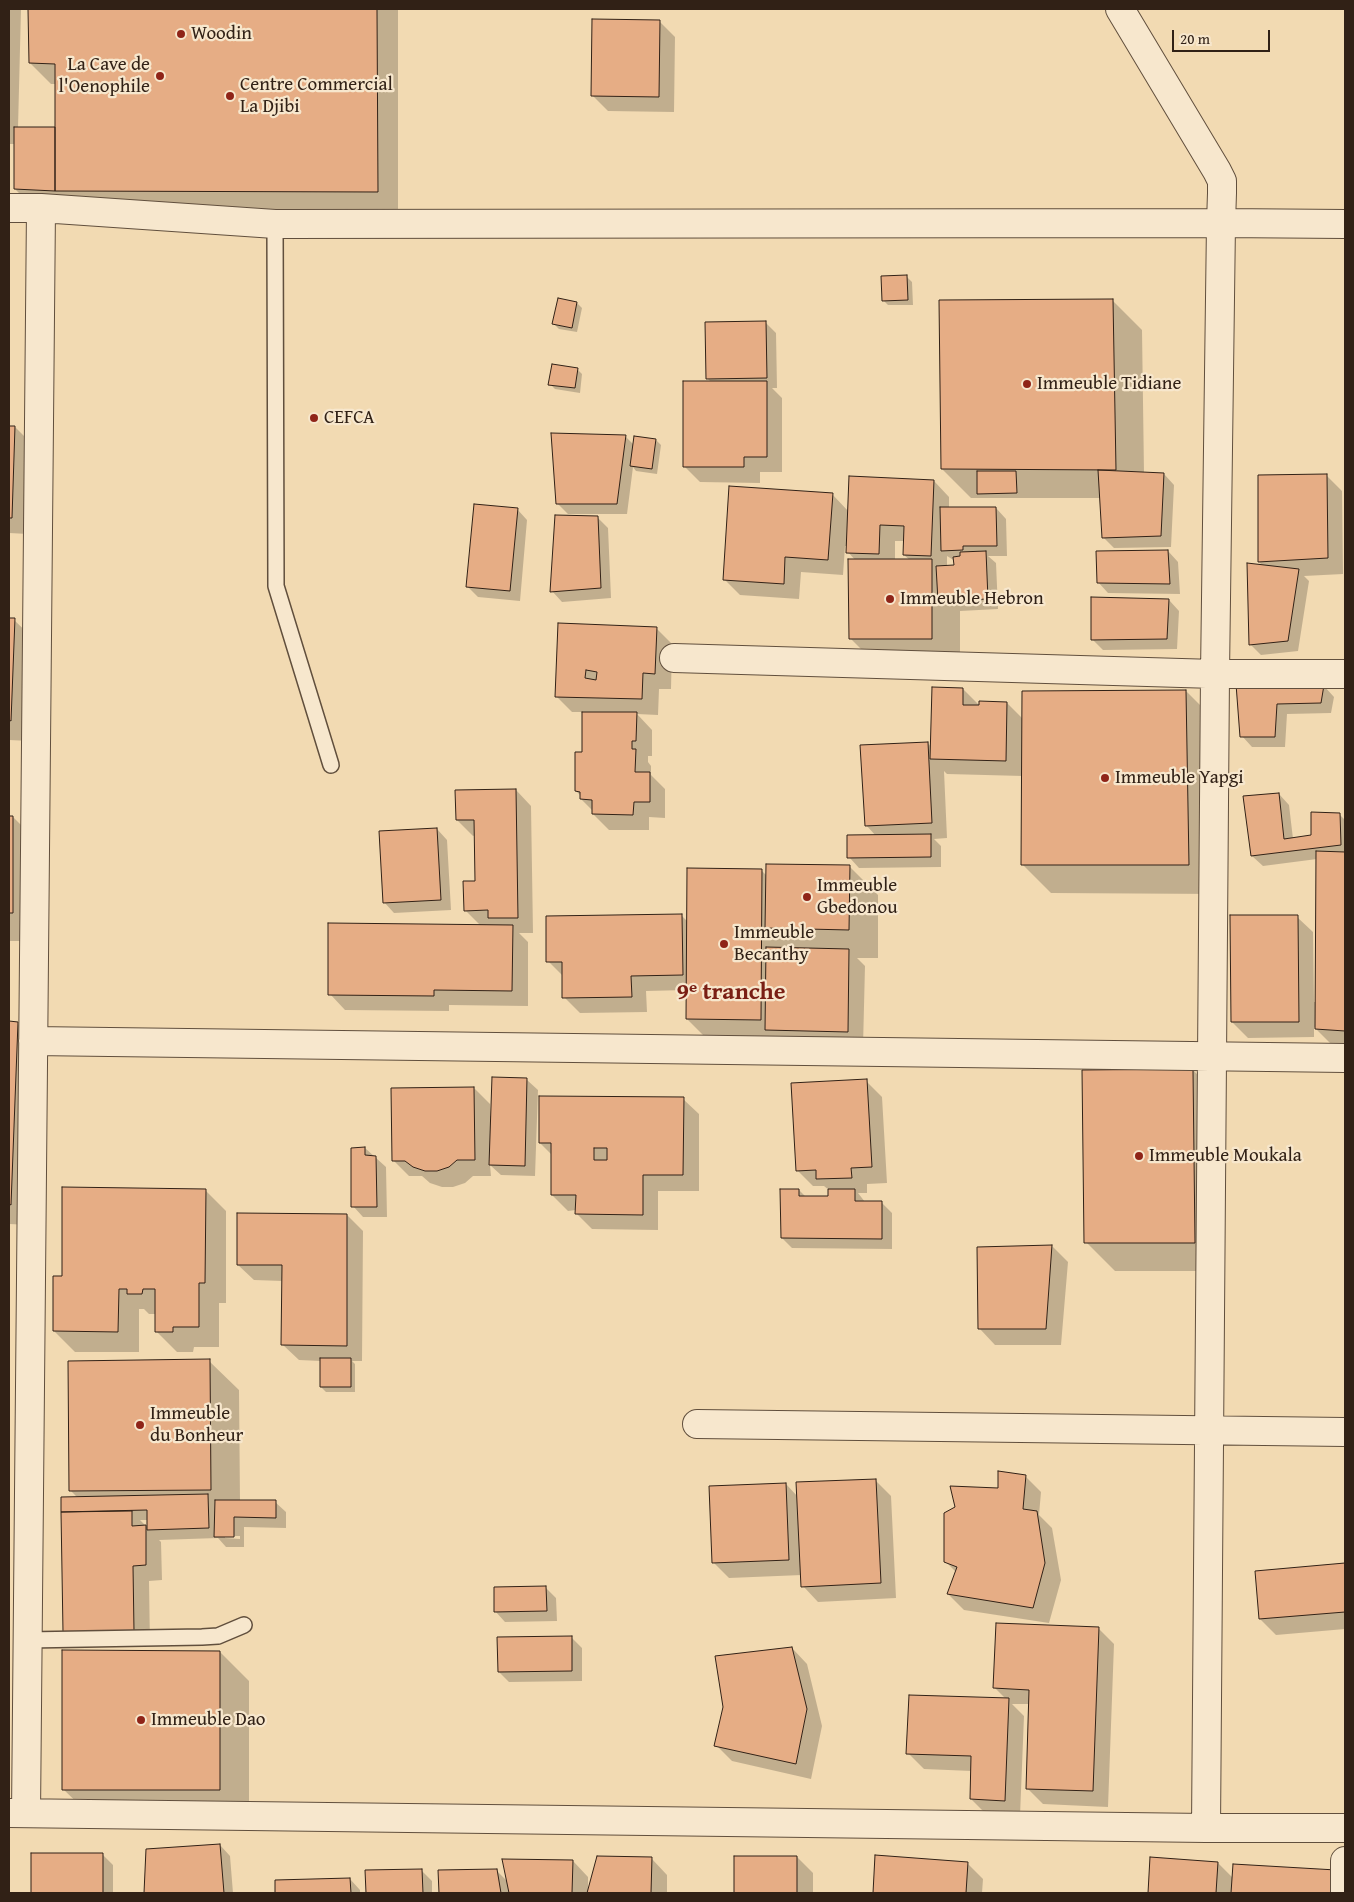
<!DOCTYPE html>
<meta charset="utf-8">
<style>
body{margin:0}
#map{position:relative;width:1354px;height:1902px;overflow:hidden;background:#f2dab2;font-family:"Gentium Book Plus",serif}
canvas{display:block}
.frame{position:absolute;inset:0;border:10px solid #312116;pointer-events:none}
.scale{position:absolute;left:1172px;top:30px;width:98px;height:22px;box-sizing:border-box;border:2px solid #312116;border-top:0;padding-left:6px;font-size:15px;line-height:18px;white-space:nowrap;color:#312116;-webkit-text-stroke:4px #f7e7cd;paint-order:stroke}
</style>
<div id="map">
<canvas width="1354" height="1902"></canvas>
<div class="frame"></div>
<div class="scale">20 m</div>
</div>
<script>
const g = document.querySelector('canvas').getContext('2d');
g.lineJoin = 'round';
function fillPath(path, color) { g.fillStyle = color; g.fill(path, 'evenodd'); }
const toPath = rows => new Path2D(rows.map(r => 'M' + r).join(''));
function trace(path, color, width, dash) { g.strokeStyle = color; g.lineWidth = width; g.lineCap = dash ? 'butt' : 'round'; g.setLineDash(dash || []); g.stroke(path); }
function label(font, color, halo, rows, align = 'center') {
  g.font = font + ' "Gentium Book Plus",serif'; g.lineWidth = 4.5; g.setLineDash([]); g.textBaseline = 'middle'; g.strokeStyle = halo; g.fillStyle = color; for (const [text, x, y, turn = 0] of rows) {
    g.save(); g.translate(x, y); g.rotate((+turn || 0) * Math.PI / 180); g.textAlign = isNaN(turn) ? turn : align; if (halo) g.strokeText(text, 0, 0); g.fillText(text, 0, 0); g.restore();
  }
}
fillPath(toPath([
 [9,9,21,9,18,128,56,129,56,84,51,84,30,63,30,9,398,9,398,212,77,212,26,200,15,189,15,144,9,144],
 [659,21,675,37,674,112,608,111,592,95],
 [907,277,912,282,913,305,888,305,883,300],
 [1113,301,1142,330,1144,473,1164,474,1174,485,1171,547,1114,548,1103,537,1101,498,971,498,942,469],
 [577,303,582,308,577,332,559,329,554,324],
 [766,323,776,333,777,388,772,388,782,398,782,472,760,472,760,483,700,482,684,466,711,382,707,378],
 [577,369,582,374,580,393,555,389,550,384],
 [9,427,15,427,31,443,28,534,9,533],
 [625,436,634,445,656,440,661,445,657,474,636,471,633,467,627,514,568,514,557,503],
 [1327,476,1342,491,1343,574,1304,576,1309,581,1298,651,1261,655,1250,644,1263,566,1259,562],
 [934,481,949,497,949,508,996,508,1006,519,1007,556,988,556,996,563,998,609,960,611,960,667,879,667,850,638,856,561,848,552,848,546,845,546,843,575,801,572,799,599,740,595,724,579,832,494,849,512],
 [895,541,905,541,904,555,911,561,895,561],
 [947,556,955,561,955,566,947,567],
 [517,509,527,520,520,601,478,597,467,586],
 [597,517,608,528,611,598,562,602,552,591],
 [1168,551,1178,562,1180,594,1108,593,1098,582],
 [1169,600,1179,611,1177,649,1103,650,1093,640],
 [9,619,14,620,35,640,31,741,9,740],
 [559,624,656,628,672,644,671,689,659,689,658,715,637,714,652,730,652,756,648,756,648,762,651,766,651,775,665,789,665,818,649,817,649,830,609,830,593,814,593,811,581,799,581,796,576,791,583,753,583,712,572,712,556,696],
 [1237,686,1324,686,1334,697,1331,713,1287,714,1285,747,1252,747,1242,736],
 [963,689,980,706,1007,703,1023,719,1186,691,1215,720,1218,894,1051,893,1022,864,1023,776,947,774,944,771,947,838,934,839,941,846,941,867,859,868,849,857,876,836,866,825,928,743,931,747],
 [516,790,531,806,533,933,519,933,528,942,528,1006,449,1005,449,1011,345,1010,330,994,481,926,465,910,477,882,476,835,473,836,457,820],
 [1279,794,1289,805,1293,839,1312,836,1339,814,1345,820,1345,1045,1332,1045,1314,1027,1314,1037,1248,1038,1232,1022,1297,917,1313,932,1314,1002,1316,1002,1317,859,1263,866,1252,856],
 [9,817,13,817,42,846,42,941,9,941],
 [437,829,447,840,451,910,394,913,384,902],
 [849,866,878,895,878,958,857,958,865,966,863,1047,716,1048,687,1019,687,990,646,991,647,1012,580,1013,564,997,564,977,548,961,682,916,688,922,761,870,767,876],
 [9,1023,17,1023,38,1044,31,1225,9,1224],
 [1193,1070,1222,1100,1224,1271,1115,1271,1086,1242],
 [527,1080,538,1090,535,1176,501,1175,490,1165,491,1176,473,1176,465,1183,453,1187,442,1187,430,1183,422,1176,409,1176,393,1160,474,1088,490,1104,490,1116,492,1116],
 [866,1081,882,1097,887,1183,867,1184,867,1193,858,1193,865,1202,881,1202,892,1213,892,1249,792,1248,782,1238,799,1190,806,1197,830,1197,830,1191,824,1186,813,1186,798,1171],
 [683,1099,699,1114,699,1191,658,1191,658,1230,592,1229,576,1213,576,1210,568,1211,552,1195,553,1156,540,1143],
 [365,1148,386,1167,387,1217,363,1217,353,1206],
 [205,1190,226,1211,226,1303,219,1303,219,1347,194,1347,193,1352,177,1352,156,1331,156,1314,149,1314,144,1309,139,1309,139,1352,75,1352,54,1331,63,1277],
 [347,1215,363,1231,362,1361,352,1361,355,1364,355,1392,326,1392,321,1387,321,1361,299,1360,283,1345,283,1281,254,1280,238,1265],
 [1052,1246,1068,1262,1061,1345,995,1345,980,1329],
 [209,1361,239,1390,240,1501,275,1502,286,1512,286,1528,244,1527,244,1547,226,1547,218,1538,159,1540,161,1542,162,1580,149,1581,150,1646,80,1647,64,1631,62,1512,78,1498,71,1491],
 [140,1520,148,1520,149,1529],
 [225,1536,240,1536,240,1539,225,1538],
 [1025,1476,1041,1492,1039,1515,1052,1528,1061,1580,1049,1623,964,1610,948,1594,956,1572,946,1562,999,1489],
 [875,1480,891,1496,896,1598,818,1602,803,1586,802,1575,729,1578,713,1562,786,1484,798,1497],
 [1345,1565,1345,1629,1276,1635,1260,1619,1256,1572],
 [546,1588,556,1598,557,1621,505,1622,495,1611],
 [1098,1628,1114,1644,1108,1807,1043,1804,1027,1788,1030,1704,1012,1704,1024,1716,1020,1816,987,1815,971,1799,972,1771,924,1769,908,1753,1007,1700,995,1688],
 [571,1637,582,1648,582,1681,509,1682,499,1672],
 [792,1648,807,1664,822,1726,811,1779,732,1761,716,1745],
 [220,1652,249,1681,249,1818,93,1818,63,1789],
 [220,1845,230,1856,233,1893,146,1893,147,1850],
 [32,1854,103,1855,113,1865,113,1893,32,1893],
 [735,1857,797,1857,813,1873,813,1893,735,1893],
 [876,1857,967,1863,983,1879,982,1893,874,1893],
 [652,1859,667,1875,667,1893,440,1893,439,1872,496,1870,508,1882,573,1861,588,1877,588,1889],
 [1151,1859,1218,1863,1233,1878,1345,1893,1149,1893],
 [421,1870,432,1881,432,1893,367,1893,366,1871],
 [350,1879,360,1890,360,1893,276,1893,276,1881]
]), '#0003');
const building = toPath([
 [28,9,377,9,378,192,55,191,55,64,29,63,28,9],
 [592,19,660,20,659,97,591,96,592,19],
 [14,127,55,127,55,191,14,189,14,127],
 [907,275,908,300,882,301,881,276,907,275],
 [558,298,577,302,572,328,552,324,558,298],
 [1113,299,1116,470,941,469,939,300,1113,299],
 [766,321,767,378,706,379,705,322,766,321],
 [552,364,578,368,575,388,548,385,552,364],
 [683,381,767,381,767,457,744,457,744,467,683,467,683,381],
 [9,426,15,426,12,518,9,518,9,426],
 [551,433,626,435,617,504,556,504,551,433],
 [634,436,656,439,652,469,630,466,634,436],
 [1098,470,1164,473,1161,536,1102,538,1098,470],
 [977,471,1016,471,1017,493,977,494,977,471],
 [1327,474,1328,558,1258,562,1258,475,1327,474],
 [849,476,934,480,931,556,903,555,904,526,880,525,879,554,846,553,849,476],
 [729,486,833,493,828,560,785,557,784,584,723,580,729,486],
 [474,504,518,508,510,591,466,587,474,504],
 [940,507,996,507,997,546,963,546,963,550,941,551,940,507],
 [555,515,598,516,601,588,550,592,555,515],
 [1168,550,1170,584,1097,583,1096,551,1168,550],
 [986,551,988,599,938,601,936,566,954,565,953,557,960,556,960,552,986,551],
 [848,559,932,559,932,639,849,639,848,559],
 [1247,563,1299,569,1288,641,1249,645,1247,563],
 [1091,597,1169,599,1167,639,1091,640,1091,597],
 [9,618,15,618,11,721,9,720,9,618],
 [558,623,657,627,655,674,643,673,642,699,555,697,558,623],
 [586,670,597,672,596,680,585,678,586,670],
 [1236,684,1324,685,1321,703,1277,704,1275,737,1240,737,1236,684],
 [932,687,963,688,963,705,979,705,979,701,1007,702,1006,761,930,759,932,687],
 [1186,690,1189,865,1021,865,1022,691,1186,690],
 [582,712,637,712,636,741,632,741,632,749,636,749,635,772,650,772,650,802,634,802,633,815,592,814,592,800,580,799,580,792,575,791,575,752,582,752,582,712],
 [928,742,932,823,865,826,860,745,928,742],
 [516,789,518,918,488,918,488,910,464,911,463,881,475,881,474,820,456,820,455,790,516,789],
 [1279,793,1284,839,1311,835,1311,812,1340,813,1341,845,1251,856,1243,796,1279,793],
 [9,816,13,816,13,913,9,913,9,816],
 [437,828,441,900,383,903,379,831,437,828],
 [931,834,931,857,847,858,847,835,931,834],
 [1316,851,1345,852,1345,1031,1315,1029,1316,851],
 [766,864,850,865,849,930,765,928,766,864],
 [687,868,762,869,761,1020,686,1019,687,868],
 [682,914,683,975,631,976,632,997,562,998,562,962,546,962,546,916,682,914],
 [1230,915,1298,915,1299,1022,1231,1022,1230,915],
 [328,923,513,925,512,991,434,990,434,996,328,995,328,923],
 [766,947,849,949,848,1032,765,1030,766,947],
 [9,1021,18,1022,11,1205,9,1204,9,1021],
 [1193,1069,1195,1243,1084,1243,1082,1070,1193,1069],
 [492,1077,527,1078,525,1166,489,1165,492,1077],
 [867,1079,872,1167,851,1168,852,1178,816,1179,816,1170,796,1171,791,1083,867,1079],
 [474,1087,475,1160,457,1160,449,1167,437,1171,425,1171,413,1167,405,1161,392,1161,391,1088,474,1087],
 [539,1096,684,1097,683,1175,643,1175,643,1215,575,1214,576,1195,551,1195,551,1143,539,1143,539,1096],
 [594,1148,607,1148,607,1160,594,1160,594,1148],
 [365,1147,365,1155,376,1156,377,1207,351,1207,351,1148,365,1147],
 [62,1187,206,1189,205,1283,199,1283,199,1327,173,1327,173,1332,155,1332,155,1289,143,1289,142,1294,127,1294,127,1289,119,1289,118,1332,53,1331,53,1276,62,1276,62,1187],
 [780,1189,799,1189,799,1196,828,1196,828,1189,855,1189,855,1201,882,1201,882,1239,781,1238,780,1189],
 [237,1213,347,1214,347,1346,281,1345,282,1265,237,1265,237,1213],
 [1052,1245,1046,1329,978,1329,977,1247,1052,1245],
 [320,1358,351,1358,351,1387,320,1387,320,1358],
 [210,1359,211,1490,69,1491,68,1361,210,1359],
 [998,1471,1026,1475,1023,1509,1037,1511,1045,1563,1033,1608,947,1594,957,1567,944,1562,944,1513,955,1507,950,1486,998,1488,998,1471],
 [876,1479,881,1583,801,1587,796,1482,876,1479],
 [786,1483,789,1560,712,1563,709,1486,786,1483],
 [208,1494,209,1528,147,1530,147,1510,61,1512,61,1497,208,1494],
 [215,1500,276,1500,276,1518,234,1517,234,1537,214,1537,215,1500],
 [132,1511,132,1526,146,1525,146,1565,133,1566,134,1631,63,1632,61,1512,132,1511],
 [1345,1563,1345,1612,1259,1619,1255,1571,1345,1563],
 [546,1586,547,1611,494,1612,494,1587,546,1586],
 [996,1623,1099,1627,1093,1791,1026,1789,1029,1690,993,1688,996,1623],
 [572,1636,572,1671,498,1672,497,1637,572,1636],
 [792,1647,807,1709,796,1764,714,1746,723,1707,715,1656,792,1647],
 [62,1650,220,1651,220,1790,62,1790,62,1650],
 [909,1695,1009,1698,1005,1801,970,1799,971,1756,906,1754,909,1695],
 [220,1844,224,1893,144,1893,146,1849,220,1844],
 [31,1853,103,1853,103,1893,31,1893,31,1853],
 [875,1855,968,1862,966,1893,873,1893,875,1855],
 [597,1856,652,1857,651,1893,587,1893,597,1856],
 [734,1856,797,1856,797,1893,734,1893,734,1856],
 [1150,1857,1218,1862,1216,1893,1148,1893,1150,1857],
 [502,1859,573,1860,572,1893,509,1893,502,1859],
 [1233,1864,1336,1870,1334,1893,1231,1893,1233,1864],
 [422,1869,423,1893,366,1893,365,1870,422,1869],
 [497,1869,501,1893,439,1893,438,1870,497,1869],
 [350,1878,351,1893,275,1893,275,1880,350,1878]
]);
fillPath(building, '#e6ad85');
trace(building, '#312116', 1);
const service = toPath([
 [275,224,276,586,331,765],
 [27,1640,202,1637,218,1636,244,1625]
]);
const minor = toPath([
 [1120,9,1217,171,1222,181,1222,193,1221,223,1215,674,1206,1828],
 [9,208,41,208,275,224,1221,223,1345,224],
 [674,658,1215,674,1345,674],
 [33,1041,1345,1058],
 [697,1424,1345,1432],
 [26,1812,41,208],
 [9,1813,1206,1828,1345,1828],
 [1345,1861,1345,1893]
]);
trace(service, '#614f3d', 18);
trace(minor, '#614f3d', 30);
trace(service, '#f7e7cd', 15);
trace(minor, '#f7e7cd', 28);
for (const [x, y, r, color] of [
 [181,34,5,"#8f2418"],
 [160,76,5,"#8f2418"],
 [230,96,5,"#8f2418"],
 [1027,384,5,"#8f2418"],
 [314,418,5,"#8f2418"],
 [890,599,5,"#8f2418"],
 [1105,778,5,"#8f2418"],
 [807,897,5,"#8f2418"],
 [724,944,5,"#8f2418"],
 [1139,1156,5,"#8f2418"],
 [140,1425,5,"#8f2418"],
 [141,1720,5,"#8f2418"]
]) { const dot = new Path2D(); dot.arc(x, y, r, 0, 2 * Math.PI); g.fillStyle = color; g.fill(dot); trace(dot, '#f7e7cd', 2); }
label('19px', '#312116', '#f7e7cd', [
 ["Woodin",191,34],
 ["La Cave de",150,65,"right"],
 ["l'Oenophile",150,87,"right"],
 ["Centre Commercial",240,85],
 ["La Djibi",240,107],
 ["Immeuble Tidiane",1037,384],
 ["CEFCA",324,418],
 ["Immeuble Hebron",900,599],
 ["Immeuble Yapgi",1115,778],
 ["Immeuble",817,886],
 ["Gbedonou",817,908],
 ["Immeuble",734,933],
 ["Becanthy",734,955],
 ["Immeuble Moukala",1149,1156],
 ["Immeuble",150,1414],
 ["du Bonheur",150,1436],
 ["Immeuble Dao",151,1720]
], 'left');
label('bold 24px', '#7a1f14', '#f7e7cd', [
 ["9ᵉ tranche",731,993]
]);
</script>
